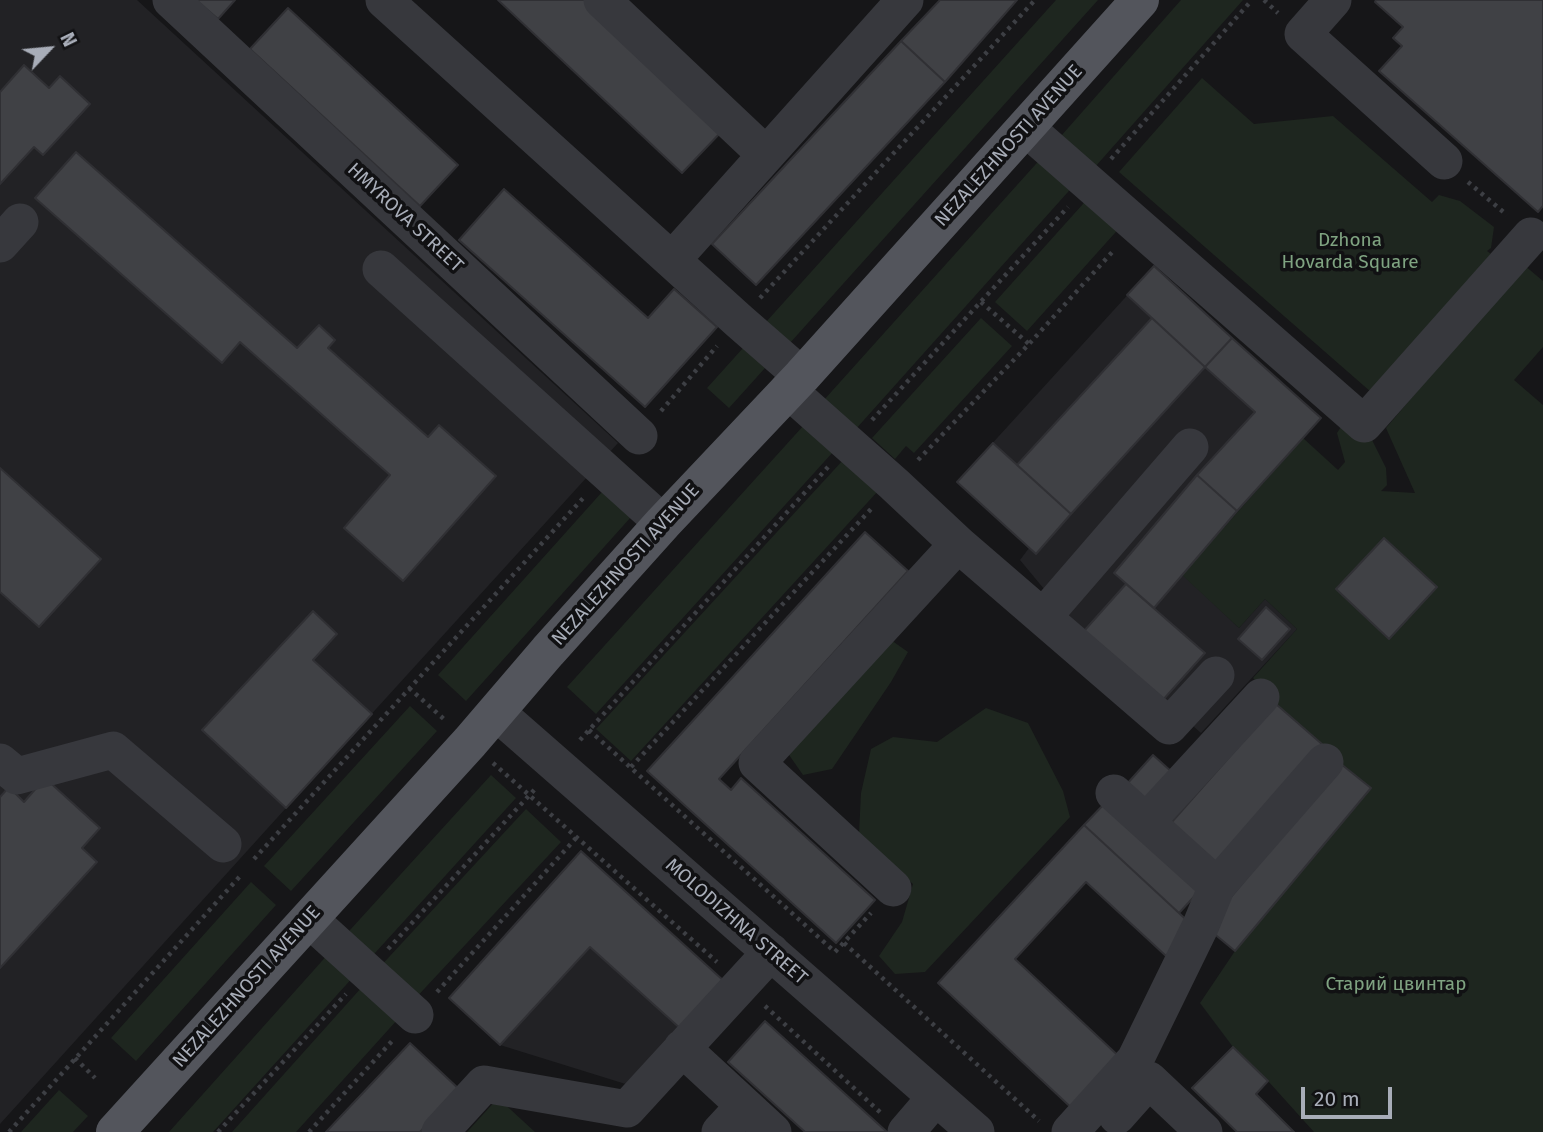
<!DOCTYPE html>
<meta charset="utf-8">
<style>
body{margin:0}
#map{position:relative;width:1543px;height:1132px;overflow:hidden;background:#161618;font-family:"Fira Sans",sans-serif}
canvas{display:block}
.north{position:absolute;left:14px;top:14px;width:70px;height:70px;-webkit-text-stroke:5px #111113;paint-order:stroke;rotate:64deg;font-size:19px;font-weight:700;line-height:28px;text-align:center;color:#a8adb8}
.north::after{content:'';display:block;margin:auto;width:24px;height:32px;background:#a8adb8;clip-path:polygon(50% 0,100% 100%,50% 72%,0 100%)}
.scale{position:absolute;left:1301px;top:1087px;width:91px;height:32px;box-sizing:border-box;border:4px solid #a8adb8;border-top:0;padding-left:9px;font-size:21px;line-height:24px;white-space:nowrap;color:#a8adb8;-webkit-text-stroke:5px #111113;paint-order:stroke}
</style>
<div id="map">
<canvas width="1543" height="1132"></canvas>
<div class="north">N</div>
<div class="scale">20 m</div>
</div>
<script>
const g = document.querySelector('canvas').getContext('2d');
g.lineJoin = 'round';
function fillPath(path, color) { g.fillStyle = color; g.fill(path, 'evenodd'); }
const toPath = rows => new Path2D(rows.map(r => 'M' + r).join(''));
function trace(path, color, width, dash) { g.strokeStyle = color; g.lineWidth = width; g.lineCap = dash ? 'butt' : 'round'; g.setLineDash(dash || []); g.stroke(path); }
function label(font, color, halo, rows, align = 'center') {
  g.font = font + ' "Fira Sans",sans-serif'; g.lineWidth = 7; g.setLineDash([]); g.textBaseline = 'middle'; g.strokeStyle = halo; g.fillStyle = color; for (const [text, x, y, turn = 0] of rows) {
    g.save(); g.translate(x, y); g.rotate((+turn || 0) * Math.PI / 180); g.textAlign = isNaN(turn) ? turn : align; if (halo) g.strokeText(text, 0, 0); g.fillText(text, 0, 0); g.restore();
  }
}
fillPath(toPath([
 [0,0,137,0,618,443,286,808,0,1124],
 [1154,266,1321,418,1237,511,1183,575,1239,628,1265,599,1297,629,1201,733,1084,631,1049,595,1020,560,1029,548,957,482],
 [581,851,725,982,632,1086,500,1045,449,998]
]), '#222225');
fillPath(toPath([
 [1056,0,1098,0,790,343,766,322],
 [1181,0,1243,0,1095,167,1061,136],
 [1202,78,1254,124,1333,116,1432,202,1439,195,1460,201,1494,227,1491,248,1487,251,1491,254,1371,392,1119,172],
 [1044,155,1076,183,855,430,823,401],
 [1091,195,1123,224,1027,331,995,302],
 [1524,265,1543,281,1543,347,1514,380,1543,405,1543,1132,1314,1132,1268,1081,1233,1047,1200,1003,1235,951,1370,788,1341,764,1276,704,1253,678,1297,629,1265,599,1239,628,1182,575,1303,438,1338,470,1345,462,1337,433,1346,419,1371,438,1386,468,1387,485,1381,491,1415,493,1386,428],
 [981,318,1012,346,914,453,906,446,895,459,872,438],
 [752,338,774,358,729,408,707,388],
 [804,425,833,452,596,714,567,687],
 [844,459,878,491,631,761,596,729],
 [602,492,631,517,466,701,438,675],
 [891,640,908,652,891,682,832,769,803,775,787,752],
 [410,706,437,731,291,891,264,866],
 [986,708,1028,723,1063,791,1070,817,925,972,895,974,879,956,902,922,913,884,859,834,861,793,871,749,893,737,937,742],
 [491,775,516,798,365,964,340,941],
 [526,809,561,842,412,1002,377,970],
 [251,882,276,905,136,1061,111,1038],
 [330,952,355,975,213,1132,169,1132],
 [362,987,398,1019,296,1132,232,1132],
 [59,1090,88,1116,73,1132,21,1132],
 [498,1098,535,1132,467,1132]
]), '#1e261f');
const building = toPath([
 [196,0,235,0,218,19,196,0],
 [498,0,585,0,723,130,682,173,498,0],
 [940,0,1017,0,945,82,901,41,940,0],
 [1376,0,1543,0,1543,206,1538,212,1379,71,1402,46,1393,38,1403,27,1375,2,1376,0],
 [288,8,458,165,420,206,250,49,288,8],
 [901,41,945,82,756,285,712,244,901,41],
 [24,65,49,88,60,76,90,104,43,155,34,147,0,184,0,92,24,65],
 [76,152,297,348,319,325,335,340,328,348,428,437,439,425,496,476,403,581,344,528,390,475,240,342,222,363,35,198,76,152],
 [504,189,648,318,674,289,717,327,645,407,459,240,504,189],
 [1154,266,1232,338,1205,367,1127,295,1154,266],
 [1152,318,1205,367,1071,514,1017,465,1152,318],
 [1232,338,1321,418,1237,511,1197,475,1255,412,1205,367,1232,338],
 [993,443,1071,514,1036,554,957,482,993,443],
 [0,468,101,559,39,627,0,592,0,468],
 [1197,475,1237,511,1154,608,1114,573,1197,475],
 [865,532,908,571,719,779,731,790,741,778,875,900,836,943,647,771,865,532],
 [1384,538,1437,587,1389,639,1336,589,1384,538],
 [1126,584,1205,653,1162,701,1084,631,1126,584],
 [1266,607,1290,629,1262,660,1238,639,1266,607],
 [313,611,337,634,313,660,372,714,286,808,202,730,313,611],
 [1276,704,1323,745,1218,865,1171,823,1276,704],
 [1153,755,1173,773,1145,803,1126,785,1153,755],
 [1341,764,1371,788,1235,951,1206,927,1341,764],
 [45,778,100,828,82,848,97,862,0,968,0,797,9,787,24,802,45,778],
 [1107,801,1202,888,1179,913,1084,825,1107,801],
 [1084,825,1193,926,1166,956,1086,882,1015,959,1125,1062,1077,1113,938,983,1084,825],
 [581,851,725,982,682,1030,590,947,500,1045,449,998,581,851],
 [765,1021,887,1132,805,1132,728,1062,765,1021],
 [410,1043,460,1090,420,1132,326,1132,410,1043],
 [1233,1047,1268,1081,1256,1094,1294,1132,1237,1132,1192,1088,1233,1047]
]);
fillPath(building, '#404145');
trace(building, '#303034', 2);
trace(toPath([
 [1264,0,1278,13],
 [1111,159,1252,0],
 [1468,182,1507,215],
 [760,298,1035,0],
 [981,302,1029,344],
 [661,411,717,346],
 [872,420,1068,207],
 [918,460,1029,344,1115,249],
 [409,688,445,720],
 [589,730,835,952,871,913],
 [580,740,828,467],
 [493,763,717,962],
 [631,767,873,507],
 [254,859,585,496],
 [844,943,1039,1121],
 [388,949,536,788],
 [437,992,577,837],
 [765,1006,882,1114],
 [75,1058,95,1078],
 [9,1132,242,874],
 [218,1132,346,994],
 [309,1132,393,1040]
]), '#3d3f44', 4.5, [3.5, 5]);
trace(toPath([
 [171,0,639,436],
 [384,0,739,321,802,376],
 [602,0,766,155],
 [1333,0,1303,34,1444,161],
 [1026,128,1364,424,1531,236],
 [0,244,20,222],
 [672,260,905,0],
 [381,269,663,523],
 [788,390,894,484,958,544,1169,726,1216,675],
 [1043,617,1190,447],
 [496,712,976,1132],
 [0,762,17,776,113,750,223,844],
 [1114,793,1217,886],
 [1146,822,1261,697],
 [893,888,757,763,958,544],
 [309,919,415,1015],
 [682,1048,773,1132],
 [1117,1116,1149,1080,1204,1132],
 [440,1132,484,1084,627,1109,771,952],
 [720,1132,744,1106],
 [906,1132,936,1097],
 [1070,1132,1135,1060,1201,925,1217,886,1325,762]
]), '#37383d', 37);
trace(toPath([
 [115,1132,470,742,548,651,663,523,802,376,1140,0]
]), '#53555c', 38);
label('19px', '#a8adb8', '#111113', [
 ["NEZALEZHNOSTI AVENUE",1009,146,-48],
 ["HMYROVA STREET",405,218,43],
 ["NEZALEZHNOSTI AVENUE",626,565,-48],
 ["MOLODIZHNA STREET",736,922,41],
 ["NEZALEZHNOSTI AVENUE",247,987,-48]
]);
label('19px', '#7fa381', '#111113', [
 ["Dzhona",1350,241],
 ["Hovarda Square",1350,263],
 ["Старий цвинтар",1396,985]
]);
</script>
